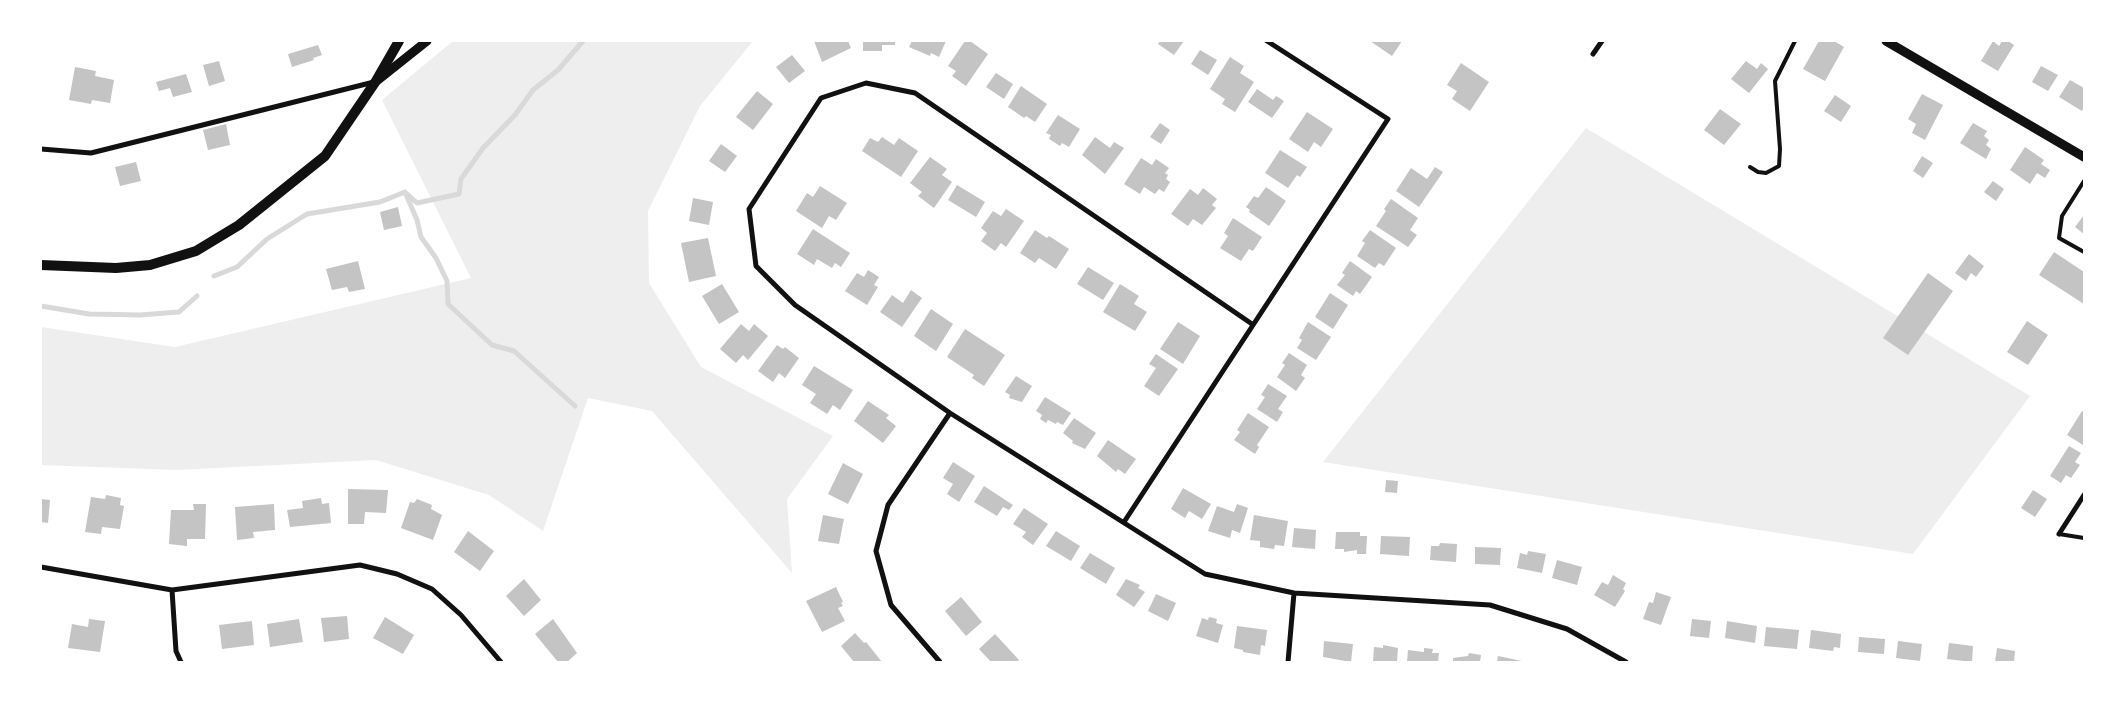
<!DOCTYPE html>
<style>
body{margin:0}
#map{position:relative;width:2125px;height:703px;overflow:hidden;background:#fff;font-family:"Noto Sans",sans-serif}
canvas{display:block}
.frame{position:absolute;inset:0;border:42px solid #fff;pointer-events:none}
</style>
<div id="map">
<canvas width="2125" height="703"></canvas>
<div class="frame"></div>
</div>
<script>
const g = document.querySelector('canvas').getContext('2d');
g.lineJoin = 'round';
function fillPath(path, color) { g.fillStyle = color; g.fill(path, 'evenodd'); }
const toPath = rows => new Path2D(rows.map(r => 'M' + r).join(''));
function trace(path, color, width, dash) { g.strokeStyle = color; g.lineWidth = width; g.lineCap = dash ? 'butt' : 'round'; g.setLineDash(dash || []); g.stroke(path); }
fillPath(toPath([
 [453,41,753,41,700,106,648,211,649,283,701,367,833,436,787,499,792,573,652,411,588,398,543,531,489,495,376,460,177,470,41,465,41,327,175,347,471,278,382,100],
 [1586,128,2030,396,1913,554,1323,462]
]), '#eee');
trace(toPath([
 [405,192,417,220,421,237,436,258,447,281,448,304,492,345,514,351,575,406],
 [407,194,417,203,459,194,461,179,483,148,515,115,533,90,558,70,583,41],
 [214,276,237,267,267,239,307,214,380,202,405,192],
 [41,306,89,314,140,315,179,312,197,296]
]), '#d9d9d9', 5);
fillPath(toPath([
 [814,41,848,41,851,48,822,62],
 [863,41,895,41,895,45,882,45,882,51,863,51],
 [912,41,946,41,939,57,931,53,930,56,909,47],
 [965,41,970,41,988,54,966,86,952,76,956,71,948,66],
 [1160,41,1184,41,1174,55,1158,44],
 [1370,41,1402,41,1392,56],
 [1819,41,1834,41,1844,47,1825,81,1803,69],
 [1993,41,1999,46,2002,41,2008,41,2014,45,1998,71,1981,61],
 [318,45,322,55,313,58,314,60,292,67,288,54],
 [1200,50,1217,60,1208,75,1191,64],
 [792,55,805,71,789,83,776,67],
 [1230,57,1244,66,1240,73,1254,82,1235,112,1222,104,1225,99,1210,89],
 [219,61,225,81,209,86,203,65],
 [1746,61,1757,69,1761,63,1768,69,1749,93,1731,79],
 [1461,63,1489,82,1470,111,1452,99,1457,91,1447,85],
 [2041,66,2058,75,2048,91,2032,82],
 [75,67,96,71,95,76,114,80,110,103,92,100,91,104,69,100],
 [996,73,1013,84,1004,99,986,87],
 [186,74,192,92,173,97,170,88,159,91,156,82],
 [2070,80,2084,88,2084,107,2082,111,2059,97],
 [1021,86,1047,104,1035,122,1026,116,1024,118,1008,107],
 [1257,89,1273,100,1276,96,1284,101,1272,118,1248,102],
 [757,91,773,104,753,130,736,117],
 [1922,94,1943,105,1925,140,1912,133,1916,124,1908,119],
 [1835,95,1851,106,1841,122,1824,111],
 [1720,109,1741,124,1724,145,1704,130],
 [1307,112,1333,129,1321,147,1314,142,1308,152,1289,139],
 [1058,115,1080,129,1069,147,1062,143,1060,146,1049,139,1051,135,1046,133],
 [1160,123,1170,130,1161,144,1150,137],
 [1973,123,1987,131,1984,136,1989,140,1986,145,1991,149,1986,159,1960,143],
 [226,124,230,145,208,150,203,130],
 [882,137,894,145,899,138,918,151,901,177,862,151,870,138,878,142],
 [1095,137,1110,148,1114,142,1124,148,1105,174,1082,155],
 [721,144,737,156,725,172,709,161],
 [2025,147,2044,160,2041,164,2050,170,2045,178,2037,173,2030,184,2010,170],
 [1280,150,1307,167,1300,177,1297,175,1288,188,1265,173],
 [1922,156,1933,163,1923,178,1913,171],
 [930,157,947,169,942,175,952,182,934,208,918,196,922,192,910,183],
 [1141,158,1152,165,1156,159,1169,168,1165,173,1168,175,1166,179,1170,182,1164,192,1159,189,1155,194,1144,187,1140,194,1124,184],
 [136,162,141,181,120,186,115,167],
 [1435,167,1443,172,1419,207,1396,191,1411,168,1427,179],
 [1993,181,2004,189,1996,201,1984,192],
 [957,185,985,202,976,217,948,200],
 [820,186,847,203,836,220,829,216,822,228,796,211,807,193,813,197],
 [1266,187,1286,201,1269,226,1249,212,1250,210,1246,207,1254,196,1258,198],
 [1203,188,1217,199,1212,205,1216,208,1202,225,1193,219,1188,226,1171,214,1190,189,1198,195],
 [693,198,713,202,709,225,689,221],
 [1391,199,1418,218,1410,230,1417,235,1408,247,1376,226,1386,211,1384,209],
 [398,207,402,226,384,230,380,212],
 [1006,209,1024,221,1006,247,1001,243,995,251,981,241,987,233,981,228,993,211,1001,216],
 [2084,215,2084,234,2075,227],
 [1233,218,1262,237,1253,251,1249,249,1241,261,1220,248,1228,236,1224,233],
 [813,229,850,253,841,267,835,263,832,268,817,259,814,265,797,254],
 [1035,230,1047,238,1049,236,1069,249,1056,269,1039,258,1035,263,1020,253],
 [1370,230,1396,248,1384,266,1379,263,1375,268,1357,256,1365,243,1362,241],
 [708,238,716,276,689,282,681,243],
 [2054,252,2084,272,2084,304,2039,275],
 [1969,254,1984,266,1976,277,1971,273,1966,281,1955,273],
 [358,261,365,289,349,292,347,287,332,290,326,269],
 [1350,261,1372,277,1360,294,1356,291,1353,296,1337,285,1345,275,1342,273],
 [1088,267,1114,283,1103,300,1077,284],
 [868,270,879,277,874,285,878,287,867,305,845,291,857,273,864,277],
 [1928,273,1953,291,1908,355,1883,338],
 [722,284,739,312,719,324,702,296],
 [1120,284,1139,296,1134,304,1147,312,1135,331,1103,312],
 [911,290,922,298,902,327,880,312,892,295,903,303],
 [1330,293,1348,305,1333,329,1315,317],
 [931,309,953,324,936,351,914,336],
 [2027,321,2048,335,2028,365,2007,352],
 [1178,322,1200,336,1183,364,1160,349],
 [1308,322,1331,337,1316,360,1297,348,1302,340,1299,338],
 [741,324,749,331,754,324,768,336,748,360,743,355,736,363,720,349],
 [965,329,1005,355,984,386,972,378,974,375,947,357],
 [777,345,783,349,785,347,799,358,785,378,779,373,773,382,758,371],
 [1289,353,1307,365,1301,375,1305,378,1296,391,1277,377,1285,365,1282,363],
 [1156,354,1178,369,1159,396,1144,386,1156,368,1149,364],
 [814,366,853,390,840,410,833,405,827,414,810,403,816,394,802,385],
 [1016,376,1032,386,1022,402,1009,398,1010,395,1005,392],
 [1268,384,1287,396,1278,409,1283,412,1277,422,1257,409,1265,397,1261,395],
 [1045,397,1071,413,1063,425,1057,422,1056,424,1048,420,1046,423,1040,419,1042,415,1036,411],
 [868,401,889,415,886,418,896,426,883,443,854,421],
 [2082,411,2084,412,2083,445,2067,435],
 [1248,413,1269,427,1257,445,1259,447,1255,454,1234,440,1240,432,1237,430],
 [1074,418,1096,433,1085,449,1072,443,1073,441,1063,433],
 [1108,440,1136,459,1125,474,1118,469,1116,472,1097,456],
 [2069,446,2081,453,2075,462,2080,465,2071,478,2066,475,2061,483,2050,476],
 [953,462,975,476,959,502,947,494,953,484,943,478],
 [843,463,863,474,848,504,828,494],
 [1386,480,1398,481,1397,493,1385,492],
 [984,486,1013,505,1009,510,1003,507,997,516,974,502],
 [1183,488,1211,504,1202,519,1189,511,1185,518,1171,509],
 [348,489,388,490,386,513,365,512,364,524,348,524],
 [2033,490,2047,499,2035,517,2021,508],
 [106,495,121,498,120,505,124,506,120,529,102,527,101,534,85,532,91,497,105,499],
 [321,498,322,504,329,503,331,523,290,527,287,510,303,508,302,501],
 [41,499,50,500,48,523,41,522],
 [417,499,432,505,431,509,442,515,433,540,401,528,410,502,414,503],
 [193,504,206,504,205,539,187,539,187,546,169,544,171,510,194,510],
 [274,504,275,530,253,532,254,538,237,540,235,507],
 [1237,504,1248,508,1240,533,1232,530,1230,538,1208,531,1217,506,1234,512],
 [1024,508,1048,524,1033,545,1022,537,1026,532,1013,524],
 [823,515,844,519,839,544,818,541],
 [1254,515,1288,521,1284,546,1275,545,1274,549,1260,547,1260,541,1250,540],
 [1294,528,1316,530,1315,549,1292,547],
 [468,531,494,551,480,571,454,552],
 [1056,531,1080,546,1071,561,1046,546],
 [1336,532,1360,532,1360,536,1367,536,1366,554,1357,554,1357,550,1344,552,1344,549,1335,549],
 [1381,536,1410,537,1409,556,1380,554],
 [1440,543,1457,544,1456,562,1430,560,1431,546,1439,546],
 [1475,547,1501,548,1500,565,1475,564],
 [1528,551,1546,554,1542,573,1517,568,1520,553,1527,555],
 [1090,553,1115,568,1106,584,1080,568],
 [1557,560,1582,567,1577,585,1552,578],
 [1613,575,1626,583,1623,589,1625,591,1615,607,1594,595,1602,582,1608,585],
 [524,579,541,600,524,616,506,596],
 [1126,579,1140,585,1138,588,1145,592,1134,607,1116,595],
 [836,587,843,602,841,603,843,606,838,608,845,621,822,632,806,601],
 [1656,592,1671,597,1661,625,1643,619,1649,602,1653,603],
 [1156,594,1176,603,1168,621,1148,611],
 [961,597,982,622,966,636,945,611],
 [347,616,349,639,324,642,321,618],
 [385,617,414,635,403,654,373,638],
 [1209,617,1217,619,1216,623,1223,625,1218,643,1196,636,1202,618,1208,620],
 [89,619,105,621,100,652,68,648,72,624,88,627],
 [299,619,303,642,270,647,267,624],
 [553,619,577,653,567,662,558,662,535,634],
 [1692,619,1711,621,1709,638,1690,636],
 [252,621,254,645,222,649,219,625],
 [1727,621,1757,626,1755,643,1725,638],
 [1237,626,1267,630,1265,646,1261,645,1260,655,1243,652,1243,650,1234,648],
 [1766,627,1799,630,1797,649,1764,646],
 [1811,630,1841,634,1840,648,1834,647,1833,651,1809,648],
 [855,633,864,643,866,642,882,662,854,662,841,646],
 [995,634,1019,660,1017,662,991,662,979,649],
 [1859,637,1885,639,1884,654,1858,652],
 [1324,641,1353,644,1351,662,1323,657],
 [1898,641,1922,644,1920,661,1896,658],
 [1949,643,1973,646,1972,662,1947,659],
 [1383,645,1398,648,1397,662,1373,662,1374,647,1383,648],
 [1424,648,1433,649,1432,653,1439,653,1438,662,1407,662,1408,650,1424,652],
 [1997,648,2015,651,2014,662,1995,662],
 [1469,653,1481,655,1480,662,1453,662,1453,658,1468,656],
 [1498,656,1522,661,1522,662,1497,662]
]), '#c4c4c4');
trace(toPath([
 [1750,167,1758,172,1766,173,1779,166,1780,149,1775,81,1795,41],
 [2084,181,2062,216,2059,238,2084,252],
 [2059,534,2084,538]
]), '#111', 4);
trace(toPath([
 [1593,54,1602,41],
 [41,149,91,153,374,82],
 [1252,324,915,93,866,83,821,98,749,209,756,266,795,305,950,413,1205,574,1294,593,1490,605,1567,629,1626,662],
 [1124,522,1388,119,1267,41],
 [2059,534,2084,495],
 [41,567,172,590,360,565,397,574,432,589,461,615,501,662],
 [172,590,176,651,181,662],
 [940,662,891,605,876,551,888,505,950,413],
 [1288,662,1294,593]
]), '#111', 5);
trace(toPath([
 [1886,41,2084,157],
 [378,80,427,41]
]), '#111', 9);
trace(toPath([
 [41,265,116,268,150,265,196,251,239,225,325,156,376,81,399,41]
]), '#111', 10);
</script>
